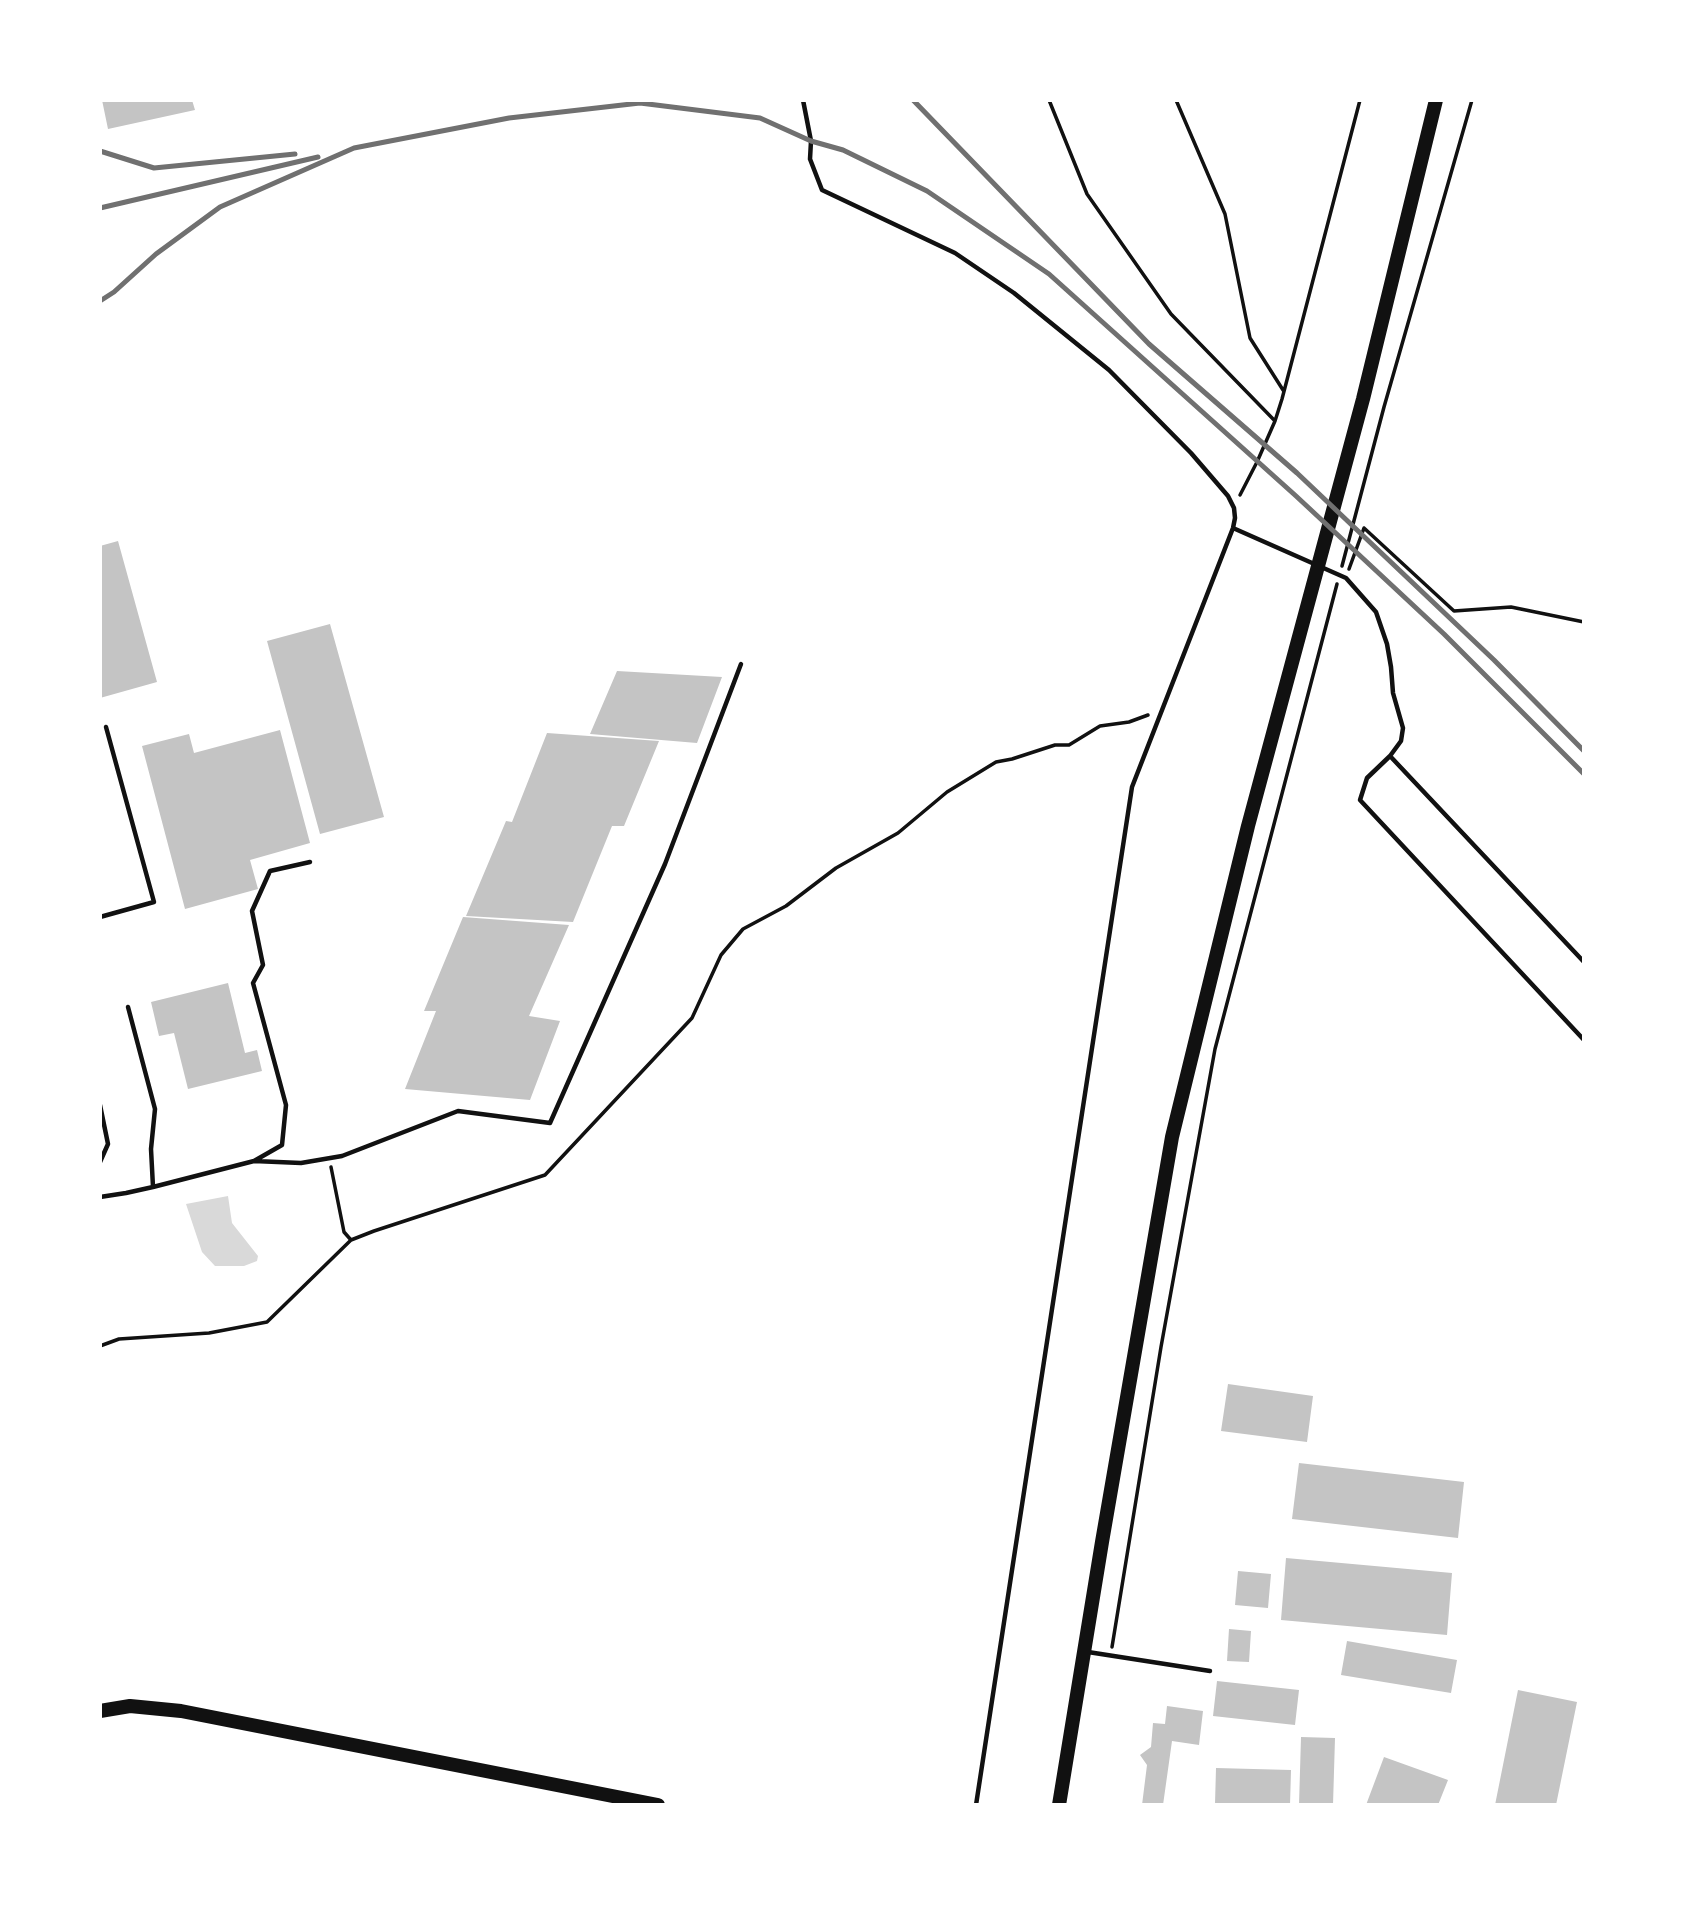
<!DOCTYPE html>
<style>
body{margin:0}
#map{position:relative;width:1684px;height:1905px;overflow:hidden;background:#fff;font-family:Arial,sans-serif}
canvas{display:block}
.frame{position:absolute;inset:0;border:102px solid #fff;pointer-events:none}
</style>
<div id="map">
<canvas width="1684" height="1905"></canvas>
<div class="frame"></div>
</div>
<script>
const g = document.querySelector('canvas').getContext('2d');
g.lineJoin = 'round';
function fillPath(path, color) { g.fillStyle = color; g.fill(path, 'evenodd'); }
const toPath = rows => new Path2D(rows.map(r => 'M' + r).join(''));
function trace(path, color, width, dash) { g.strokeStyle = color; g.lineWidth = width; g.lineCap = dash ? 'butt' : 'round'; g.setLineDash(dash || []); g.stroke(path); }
fillPath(toPath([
 [228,1196,232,1223,258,1256,257,1261,244,1266,215,1266,202,1252,186,1204]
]), '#d9d9d9');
fillPath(toPath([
 [102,100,192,100,195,110,108,129],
 [118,541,157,682,100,698,100,546],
 [330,624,384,817,320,834,267,641],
 [617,671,722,677,697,743,590,734],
 [280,730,310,843,250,860,258,889,185,909,142,746,189,734,194,753],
 [547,733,659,741,624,826,612,826,573,922,466,916,506,821,512,822],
 [463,917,569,925,529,1016,560,1021,530,1100,405,1089,436,1011,424,1011],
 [228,983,245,1053,257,1050,262,1071,188,1089,174,1033,159,1036,151,1002],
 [1228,1384,1313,1396,1307,1442,1221,1431],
 [1299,1463,1464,1482,1458,1538,1292,1519],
 [1286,1558,1452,1573,1447,1635,1281,1620],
 [1238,1571,1271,1574,1268,1608,1235,1605],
 [1229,1629,1251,1631,1249,1662,1227,1661],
 [1347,1641,1457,1660,1451,1693,1341,1675],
 [1217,1681,1299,1690,1295,1725,1213,1716],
 [1518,1690,1577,1702,1556,1805,1495,1805],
 [1167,1706,1203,1711,1199,1745,1172,1741,1163,1805,1142,1805,1147,1765,1140,1755,1151,1747,1153,1723,1165,1724],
 [1301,1737,1335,1738,1333,1805,1299,1805],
 [1384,1757,1448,1780,1438,1805,1366,1805],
 [1216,1768,1291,1770,1290,1805,1215,1804]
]), '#c4c4c4');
trace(toPath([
 [1049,100,1087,194,1171,314,1275,421],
 [1176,100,1225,214,1250,338,1283,390],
 [1240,495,1257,462,1275,421,1282,399,1360,100],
 [1342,566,1384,407,1472,100],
 [1349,569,1364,528,1454,611,1511,607,1584,622],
 [331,1167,344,1232,351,1240,374,1231,545,1175,692,1018,721,955,743,929,786,906,836,868,898,833,947,792,996,762,1012,759,1055,745,1069,745,1100,726,1129,722,1148,715],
 [100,1346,119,1339,209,1333,267,1322,351,1240],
 [1112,1647,1161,1347,1215,1049,1337,584]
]), '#111', 3.5);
trace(toPath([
 [803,100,811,141,810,159,822,190,955,253,1014,293,1109,370,1191,453,1228,496,1234,508,1235,518,1233,528,1132,787,976,1805],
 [1233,528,1346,578,1376,612,1387,644,1391,667,1393,693,1403,728,1401,741,1390,756],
 [100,917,154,902,106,727],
 [1584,962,1390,756,1367,778,1360,800,1584,1040],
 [100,1105,108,1144,100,1162],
 [254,1161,301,1163,342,1156,458,1111,550,1123,665,864,741,664],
 [153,1187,254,1161,282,1145,286,1105,253,983,263,965,252,911,270,871,310,862],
 [100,1197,126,1193,153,1187,151,1149,155,1109,128,1007],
 [1088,1652,1210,1671]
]), '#111', 4.5);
trace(toPath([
 [100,1711,130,1706,181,1711,658,1805],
 [1059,1805,1102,1542,1172,1137,1248,826,1363,399,1436,100]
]), '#111', 14);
trace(toPath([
 [913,100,1149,344,1297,473,1494,660,1584,751],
 [100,151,154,168,295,154],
 [100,208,318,157],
 [100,301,114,292,156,254,220,207,354,148,509,118,640,103,760,118,811,141,843,150,927,191,1049,274,1296,496,1444,634,1584,774]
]), '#707070', 5);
</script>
